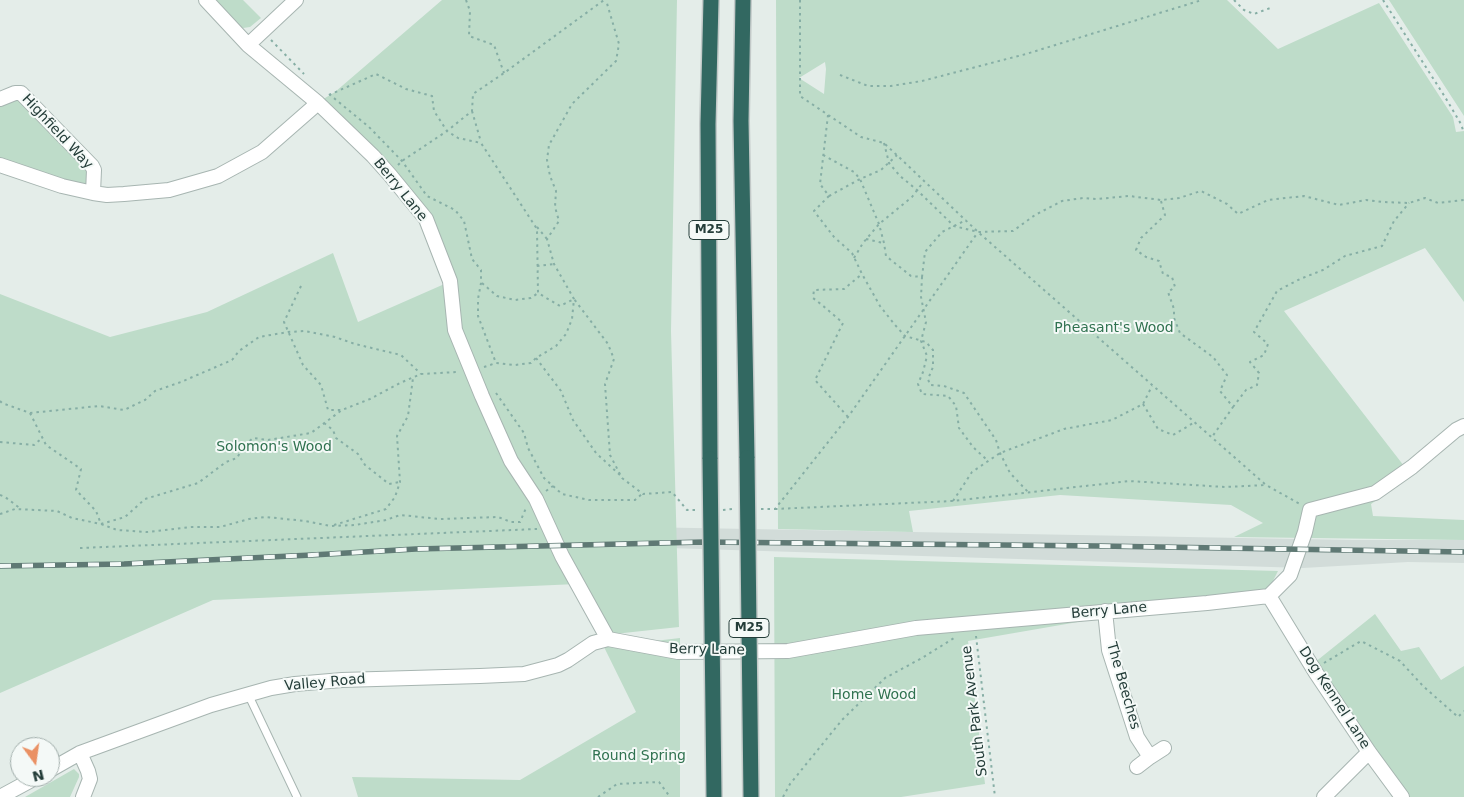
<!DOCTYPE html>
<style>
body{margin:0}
#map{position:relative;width:1464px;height:797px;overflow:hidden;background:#e4ede9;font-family:"DejaVu Sans",sans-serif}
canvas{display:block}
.north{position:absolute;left:10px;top:737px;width:50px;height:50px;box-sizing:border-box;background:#f4f9f7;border:1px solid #a1aeab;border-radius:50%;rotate:166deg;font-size:14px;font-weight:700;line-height:20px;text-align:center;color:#243d39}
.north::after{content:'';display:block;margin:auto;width:18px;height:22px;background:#ea9164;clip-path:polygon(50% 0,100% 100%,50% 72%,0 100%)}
</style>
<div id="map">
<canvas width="1464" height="797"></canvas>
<div class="north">N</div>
</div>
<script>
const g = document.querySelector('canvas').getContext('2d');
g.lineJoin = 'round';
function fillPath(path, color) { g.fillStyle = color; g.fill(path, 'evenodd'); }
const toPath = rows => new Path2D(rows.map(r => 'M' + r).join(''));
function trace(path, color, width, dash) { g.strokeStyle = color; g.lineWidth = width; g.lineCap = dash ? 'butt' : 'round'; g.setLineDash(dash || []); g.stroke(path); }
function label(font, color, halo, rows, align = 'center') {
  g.font = font + ' "DejaVu Sans",sans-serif'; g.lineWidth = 4; g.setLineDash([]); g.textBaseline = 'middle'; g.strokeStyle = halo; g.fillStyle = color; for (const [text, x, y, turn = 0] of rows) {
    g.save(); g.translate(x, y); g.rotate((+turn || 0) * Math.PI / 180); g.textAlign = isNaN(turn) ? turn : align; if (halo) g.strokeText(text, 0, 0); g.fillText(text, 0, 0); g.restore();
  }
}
fillPath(toPath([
 [639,527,1352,540,1464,540,1464,563,1408,562,1303,568,637,547]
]), '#d2dcd9');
fillPath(toPath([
 [215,0,243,0,261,18,250,27,243,28,238,25],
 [442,0,677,0,671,331,679,627,605,635,577,584,213,600,0,693,0,294,110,337,207,312,333,253,358,322,449,282,426,219,320,101,335,92],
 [776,0,1227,0,1278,49,1379,3,1453,117,1456,132,1464,131,1464,302,1425,248,1284,311,1404,466,1402,483,1371,504,1373,516,1464,520,1464,540,1234,537,1263,523,1231,505,1060,495,909,511,913,532,778,529],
 [825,62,826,69,824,94,799,78],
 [1389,0,1464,0,1464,116],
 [15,93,92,166,93,193,0,165,0,99],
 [774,557,1278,571,1269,589,968,641,985,784,901,797,775,797],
 [1375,614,1401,651,1419,647,1441,680,1464,666,1464,797,1408,797,1314,663],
 [680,638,680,797,358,797,352,777,520,780,636,712,604,647],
 [74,769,79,774,79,777,70,797,25,797]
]), '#bedcc9');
const service = toPath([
 [248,694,297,797]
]);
const minor = toPath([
 [206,0,248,45,318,103,373,156,390,175,426,219,450,281,455,330,482,396,511,461,536,499,562,556,608,639],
 [248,45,296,0],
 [0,99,15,93,21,93,92,166,94,170,93,193],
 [0,165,62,186,93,193,107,195,124,194,169,190,218,176,262,152,318,103],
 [1269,596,1316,673,1369,752,1402,797],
 [1105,611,1109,650,1137,737,1150,757],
 [80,753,88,771,90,779,83,797],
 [1137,767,1150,757,1164,748],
 [50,770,80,753,211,705,271,688,295,684,342,680,480,676,524,674,558,665,568,660,593,643,608,639,678,652,788,651,916,628,1207,603,1269,596,1290,575,1305,532,1310,510,1375,493,1412,467,1456,430,1464,426],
 [0,797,37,777],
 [1324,797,1369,752]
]);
const motorway = toPath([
 [743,0,741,121,747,458],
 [710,459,708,124,711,0]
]);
trace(service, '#a7b5b1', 9);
trace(minor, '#a7b5b1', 16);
trace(motorway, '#c2c9c8', 18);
trace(toPath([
 [466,0,470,11,469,36,494,45,504,73],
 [800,0,800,96,861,137,884,143,978,232,1266,485,1300,504],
 [1234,0,1244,10,1254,14,1273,7],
 [1383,0,1445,97,1461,124,1464,133],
 [271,40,304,74],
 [840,75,868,86,891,86,922,81,1026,54,1202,0],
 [329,94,369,127,402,161,427,196,455,210,464,221,472,259,481,270,481,283,478,299,478,316,496,363],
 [329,95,376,74,406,89,432,96,434,111,447,131,458,138,481,143,537,229,538,293,560,306,574,299,608,344,614,359,605,384,610,455,622,478,643,494,672,492,687,510,698,510],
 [472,111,481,142],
 [828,115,820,184,829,196,814,211,834,237,852,253,862,274,880,306,895,325,905,336,926,342,933,350,933,367,928,379,930,385,944,386,964,393,996,440,1000,453,1010,473,1028,492],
 [884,143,889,163,900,176,917,190,954,226,978,232,1013,231,1035,215,1062,201,1083,198,1097,199,1129,196,1161,200,1179,198,1201,191,1227,204,1238,214,1268,200,1304,196,1339,205,1366,200,1383,202,1409,203,1425,198,1438,203,1464,200],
 [823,155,854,172,860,179,879,224,884,243,886,256,911,276,922,277,921,297,926,322,921,341,927,356,923,372,918,384,922,394,948,396,956,406,959,428,973,447,988,461],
 [398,165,402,161,447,131,472,111,473,94,504,73,604,0],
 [829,196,860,179,881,170,897,155],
 [1161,201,1165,215,1141,238,1136,250,1146,257,1159,261,1163,274,1172,277,1175,287,1168,292,1174,309,1174,318,1180,333,1213,357,1227,375,1220,391,1233,407,1212,437],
 [537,227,547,239],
 [866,239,883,243],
 [854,258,863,243,879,224,912,197,924,181],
 [537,266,554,264],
 [922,277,925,252,942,232,966,220],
 [482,283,497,296,515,300,531,298,538,293],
 [301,286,284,322,303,365,321,385,328,410,342,410],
 [536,358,561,391,573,420,596,453,621,476],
 [484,367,496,363,515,365,531,363,536,358,556,346,566,334,572,319,574,299,554,264,547,239,559,221,555,207,556,191,550,176,547,160,549,145,572,104,616,61,619,44,606,0],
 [496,393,524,433,528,448,544,478,562,494,589,500,635,500,642,494],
 [0,401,2,403,30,413,99,406,124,410,145,400,155,391,181,382,232,360,239,351,259,337,288,332,305,331,335,337,355,344,401,355,421,374],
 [1143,404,1158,429,1173,435,1195,422],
 [1233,407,1246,390,1257,385,1259,373,1250,362,1264,355,1268,344,1254,332,1277,291,1300,279,1323,270,1345,256,1382,246,1394,221,1409,203],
 [30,413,46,445,81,469,76,490,96,511,101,524,117,530,147,532,192,527,220,527,249,519,266,517,305,521,331,526,355,525,386,520,400,515,440,519,498,517,511,522,520,522,526,508],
 [848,417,815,380,843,323,822,305,813,298,814,290,844,289,862,274],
 [324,423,333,430,336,438,358,454,365,465,389,484,400,482],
 [0,442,34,445,42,438],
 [546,491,553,486],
 [0,495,5,497,21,509],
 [953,501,972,472,1000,453,1064,429,1112,420,1143,404,1152,386],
 [761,509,775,509,848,417,978,232],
 [775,509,953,501,1129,481,1225,487,1266,485],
 [723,510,733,509],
 [0,514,15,509,57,511,72,518,101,524,125,517,145,499,198,483,226,462,237,458,244,446,253,438,268,440,311,433,342,410,370,399,400,383,421,374,458,372],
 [334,525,386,509,395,497,400,482,397,436,408,416,413,378],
 [80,548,537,529],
 [976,636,995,797],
 [1324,663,1361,641,1400,661,1423,686,1458,717,1464,711],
 [598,797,617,784,659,782,670,797],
 [783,797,790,784,842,720,885,678,922,658,954,638]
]), '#86aea5', 2, [2.5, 4]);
trace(service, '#fff', 7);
trace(minor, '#fff', 14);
trace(motorway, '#326861', 15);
const rail = toPath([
 [0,566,124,564,312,555,416,549,704,542,1099,546,1464,552]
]);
trace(rail, '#5f7974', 5.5);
trace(rail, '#f4f9f7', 4, [11]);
const motorwayBridge = toPath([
 [747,458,751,797],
 [710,459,714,797]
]);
trace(motorwayBridge, '#c2c9c8', 18, []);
trace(motorwayBridge, '#326861', 15);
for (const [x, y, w] of [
 [709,230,40],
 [749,628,40]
]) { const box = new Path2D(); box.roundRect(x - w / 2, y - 9.5, w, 19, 4); g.fillStyle = '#f4f9f7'; g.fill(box); trace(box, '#243d39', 1); }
label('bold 12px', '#243d39', null, [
 ["M25",709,230],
 ["M25",749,628]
]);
label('14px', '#243d39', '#f4f9f7', [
 ["Highfield Way",57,132,47],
 ["Berry Lane",400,190,51],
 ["Berry Lane",1109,611,-5],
 ["Berry Lane",707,650,1],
 ["Valley Road",325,683,-5],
 ["The Beeches",1123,686,74],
 ["Dog Kennel Lane",1334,698,57],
 ["South Park Avenue",975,711,-97]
]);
label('14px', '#307250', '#f4f9f7', [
 ["Pheasant's Wood",1114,328],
 ["Solomon's Wood",274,447],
 ["Home Wood",874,695],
 ["Round Spring",639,756]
]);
</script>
